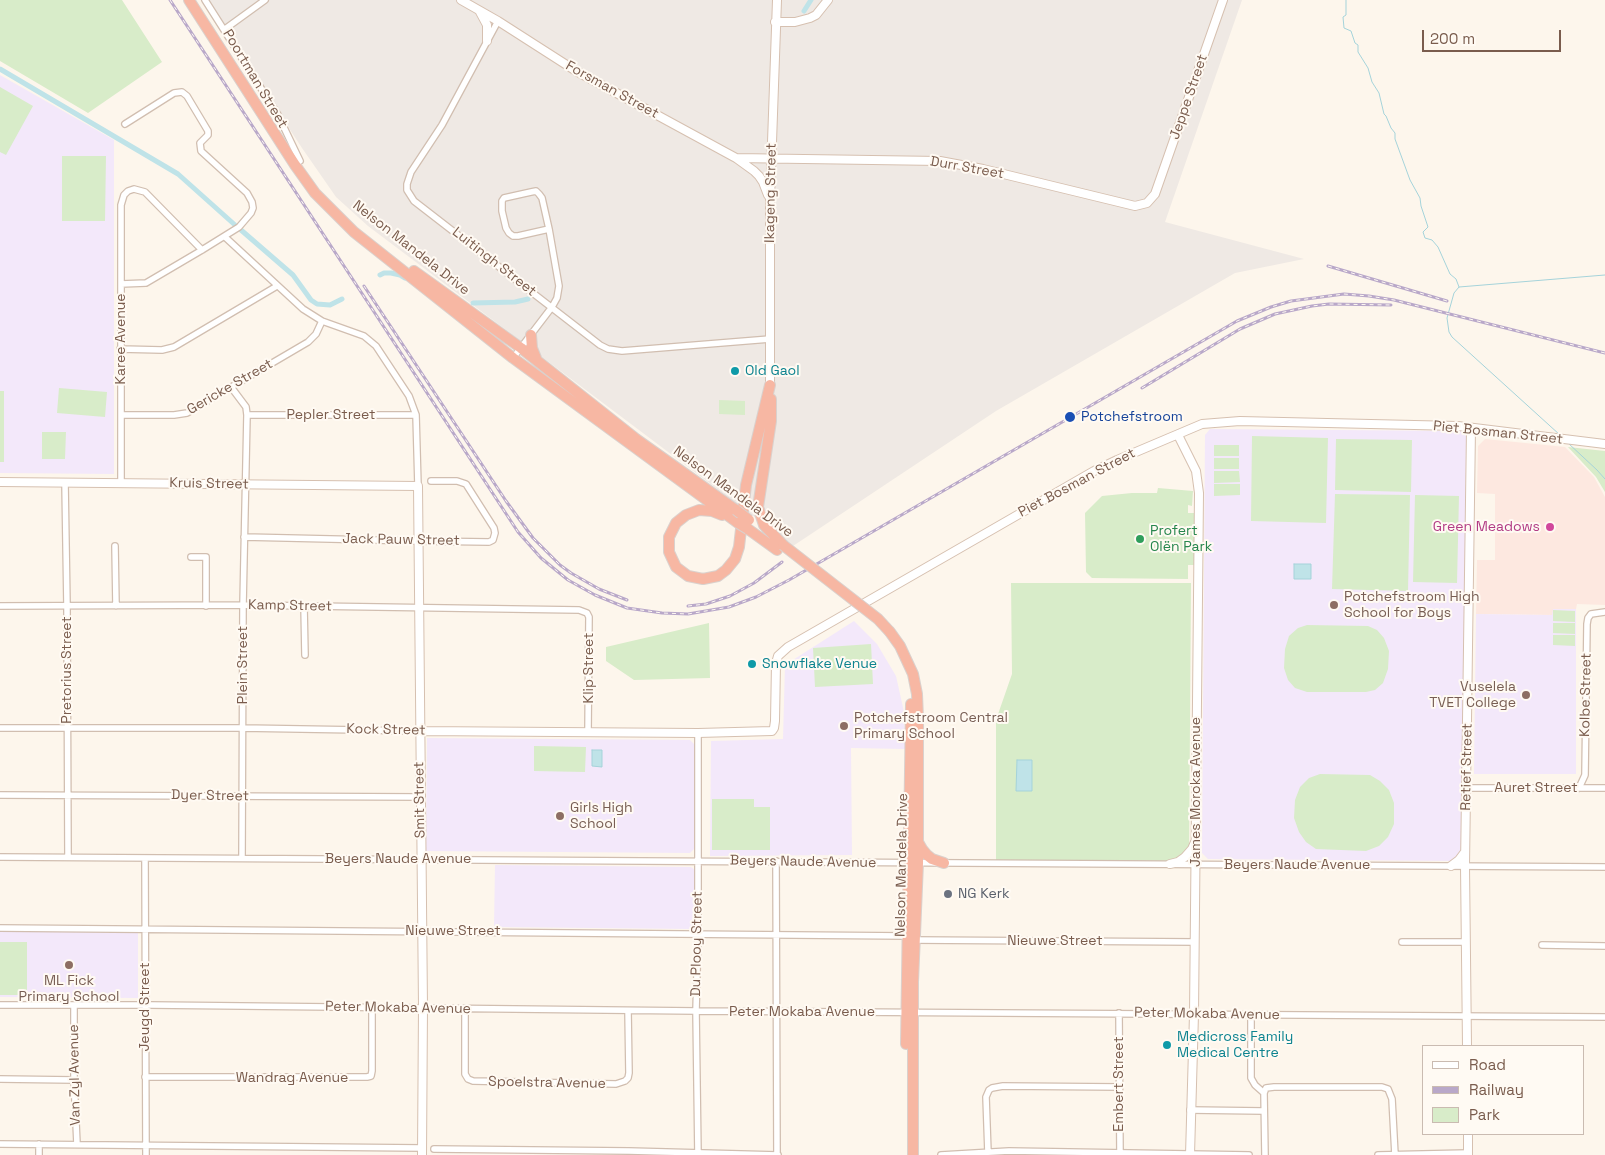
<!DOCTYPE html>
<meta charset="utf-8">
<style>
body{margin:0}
#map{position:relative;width:1605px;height:1155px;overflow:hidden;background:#fdf6ec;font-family:"Space Grotesk",sans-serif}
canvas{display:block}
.legend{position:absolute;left:1422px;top:1045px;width:162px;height:90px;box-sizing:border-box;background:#fffaf3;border:1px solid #cabbb1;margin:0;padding:6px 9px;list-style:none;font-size:15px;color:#7a5c4d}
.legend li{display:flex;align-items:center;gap:10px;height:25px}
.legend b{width:25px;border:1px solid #cabbb1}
.scale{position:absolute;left:1422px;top:30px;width:139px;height:22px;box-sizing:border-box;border:2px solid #7a5c4d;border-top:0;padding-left:6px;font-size:15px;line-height:18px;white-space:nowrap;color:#7a5c4d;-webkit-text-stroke:4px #fffaf3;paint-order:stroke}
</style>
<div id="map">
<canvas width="1605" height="1155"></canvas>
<ul class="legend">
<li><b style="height:6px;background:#fff"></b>Road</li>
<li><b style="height:6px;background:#b9a8c9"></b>Railway</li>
<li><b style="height:14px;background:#d8ecc9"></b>Park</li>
</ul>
<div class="scale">200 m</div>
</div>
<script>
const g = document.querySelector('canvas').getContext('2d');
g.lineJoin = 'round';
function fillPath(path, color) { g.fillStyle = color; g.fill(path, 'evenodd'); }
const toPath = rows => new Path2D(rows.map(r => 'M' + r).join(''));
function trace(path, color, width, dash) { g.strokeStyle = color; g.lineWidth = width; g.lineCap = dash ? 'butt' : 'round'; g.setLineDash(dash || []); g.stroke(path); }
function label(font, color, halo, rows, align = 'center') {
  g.font = font + ' "Space Grotesk",sans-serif'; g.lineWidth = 4; g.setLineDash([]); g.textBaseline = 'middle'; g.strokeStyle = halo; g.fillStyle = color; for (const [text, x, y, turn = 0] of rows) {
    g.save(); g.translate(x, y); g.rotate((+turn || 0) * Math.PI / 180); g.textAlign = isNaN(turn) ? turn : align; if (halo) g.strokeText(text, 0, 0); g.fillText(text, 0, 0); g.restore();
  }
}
fillPath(toPath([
 [1485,439,1565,447,1594,477,1605,497,1605,605,1577,604,1576,609,1553,609,1553,615,1476,614,1477,560,1495,560,1495,494,1477,493,1478,446]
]), '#fde8e0');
fillPath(toPath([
 [205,0,1242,0,1165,222,1304,259,1235,273,996,411,793,546,368,226,336,197,302,148]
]), '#efe9e4');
fillPath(toPath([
 [0,75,114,140,114,474,0,473],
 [1210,429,1462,431,1466,436,1463,851,1453,861,1208,859,1202,853,1205,435],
 [1553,609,1576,609,1576,774,1474,774,1476,614,1552,615],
 [854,621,877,644,896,676,904,712,905,749,851,748,852,855,710,856,711,741,783,739,785,665],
 [427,738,690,740,694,744,694,849,690,853,426,851],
 [495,865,691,867,695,870,695,926,691,929,494,927],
 [0,931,138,932,138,998,0,997]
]), '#f3e8fa');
fillPath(toPath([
 [0,0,122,0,162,62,88,113,0,61],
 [0,87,33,106,6,155,0,152],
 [62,156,106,156,105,221,62,221],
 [59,388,107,392,105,417,57,413],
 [0,391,4,391,4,462,0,462],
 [719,400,745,401,745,415,719,414],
 [42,432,66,432,65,459,42,459],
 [1252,436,1328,438,1326,523,1251,521],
 [1336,439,1412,440,1411,492,1335,490],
 [1214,445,1239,445,1239,456,1214,456],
 [1568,447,1605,451,1605,492,1596,477],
 [1214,458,1239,458,1239,469,1214,469],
 [1214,471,1239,471,1240,482,1214,483],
 [1214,484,1240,484,1240,495,1214,496],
 [1158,488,1193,491,1192,506,1188,505,1188,513,1194,513,1194,565,1188,565,1188,579,1092,578,1086,572,1085,513,1102,496,1132,493,1157,493],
 [1335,494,1410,495,1408,591,1332,589],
 [1415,495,1459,496,1457,583,1413,582],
 [1011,583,1191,583,1189,861,996,860,996,720,1012,674],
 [1553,610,1575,611,1575,622,1553,621],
 [709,623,710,678,634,680,606,661,606,647],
 [1553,623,1575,623,1575,634,1553,633],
 [1307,625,1368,626,1377,630,1384,638,1389,651,1388,669,1383,683,1375,690,1366,692,1307,692,1295,688,1288,680,1284,668,1285,649,1289,636,1298,628],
 [1553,635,1575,635,1575,646,1553,645],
 [871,644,873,684,815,687,813,648],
 [534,746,586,747,585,772,534,771],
 [1320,774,1370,775,1380,781,1389,790,1394,803,1394,824,1388,837,1379,846,1366,851,1316,849,1306,842,1299,832,1294,818,1295,800,1300,787,1309,778],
 [712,799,754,799,754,807,770,807,770,850,712,850],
 [0,942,27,942,27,995,0,995]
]), '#d8ecc9');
const water = toPath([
 [1294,564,1311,564,1311,579,1294,579,1294,564],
 [592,750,602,750,602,767,592,766,592,750],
 [1017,760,1032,760,1032,791,1016,791,1017,760]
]);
fillPath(water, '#bfe3e8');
trace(water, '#a5d3da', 1);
trace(toPath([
 [1346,0,1346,15,1343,17,1344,28,1351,31,1355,43,1358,45,1358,52,1368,68,1372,82,1379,93,1384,114,1386,116,1391,128,1395,133,1395,139,1410,180,1420,198,1421,206,1428,227,1423,232,1425,238,1432,240,1438,247,1450,274,1456,279,1459,287],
 [1560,435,1452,337,1449,332,1447,318,1454,293,1459,287,1605,275],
 [1568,443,1597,470,1605,479]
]), '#a5d3da', 1);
trace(toPath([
 [804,11,811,0],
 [0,69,178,174,235,225],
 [241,230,293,275,311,300,317,304,330,305,342,299],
 [380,275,384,273,391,273,400,275,405,278],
 [473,303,515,302,528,299]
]), '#bfe3e8', 5);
const street = toPath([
 [205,0,278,115,300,161],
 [498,21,442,125,411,172,407,184,407,190,414,201,600,345,608,349,622,351,770,339],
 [225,29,265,0],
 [225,237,303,309,322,321,364,336,376,346,409,396,416,415,418,486],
 [121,284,146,283,202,250,239,227,251,213,253,208,252,202,247,193,201,151,200,143,208,135,208,131,187,96,182,92,174,93,125,124],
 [120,349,162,350,174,347,277,286],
 [513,358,552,307,557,298,559,286,549,229,542,198,539,194,536,191,531,192,504,198,502,201,502,211,506,228,509,233,513,236,518,236,549,229],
 [231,387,246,407,247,415,243,605,242,858],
 [121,415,174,415,187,413,308,342,316,334,322,321],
 [247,415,416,415],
 [65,483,67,606,68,857],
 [121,483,121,205,124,195,128,191,134,189,145,192,202,250],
 [244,537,417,541,489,542,493,540,495,533,494,528,466,484,457,481,431,481],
 [115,546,116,606],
 [191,557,206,557,206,606],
 [0,606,243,605,579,610,587,613,589,617,588,732],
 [304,606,305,655],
 [0,728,242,728,419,731],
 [1466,788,1605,788],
 [1579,788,1585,775,1587,624,1588,618,1591,614,1605,612],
 [0,795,420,797],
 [0,857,1605,867],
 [145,858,146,1155],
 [776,861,777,1155],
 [0,928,907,936],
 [914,940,1195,942],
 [1402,942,1466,942],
 [1542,945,1605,946],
 [0,1005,151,1005,696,1011,1605,1017],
 [74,1005,74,1080,77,1144],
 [465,1009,465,1074,468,1079,473,1081,616,1084,625,1081,628,1078,629,1073,628,1011],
 [1119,1013,1120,1155],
 [1251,1015,1251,1078,1255,1085,1264,1093],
 [145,1077,367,1077,371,1076,372,1071,372,1008],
 [0,1079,74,1080],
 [1190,1110,1263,1111],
 [0,1144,422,1148],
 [434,1149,629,1151,778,1155],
 [988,1153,986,1097,989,1090,992,1088,1003,1086,1119,1087],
 [39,1155,39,1144],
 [698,1155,696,1011,698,933,698,733],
 [941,1155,1009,1151,1249,1155],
 [1265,1155,1264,1093,1266,1088,1274,1087,1382,1087,1388,1089,1392,1099,1395,1155],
 [1378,1155,1468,1153]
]);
const secondary = toPath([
 [461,0,498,21,576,71,736,158,940,161,983,169,1135,206,1147,203,1155,194,1223,0],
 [480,12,487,25,487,41],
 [775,22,795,22,810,18,816,15,828,0],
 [736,158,754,171,759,176,763,182,768,195],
 [770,385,770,199,777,0],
 [1178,435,1196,471,1199,493,1194,1014,1190,1155],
 [0,482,418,486,423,1007,422,1155],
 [419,731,698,733,772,731,774,728,775,721,776,663,778,656,788,647,1094,471,1117,460,1202,424,1240,421,1458,426,1605,444],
 [1170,864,1178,862,1185,857,1192,849,1195,842],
 [1451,866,1459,860,1465,852],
 [1467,1046,1465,866,1471,428],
 [1468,1155,1468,1134]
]);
const highway = toPath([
 [189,0,295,165,315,193,354,232,513,358,738,523],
 [414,271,521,348,636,439,736,510],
 [531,335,532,348,536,358],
 [771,399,771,421,758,507,764,525,783,545],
 [722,515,712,511,699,510,686,515,676,523,669,537,669,552,676,567,688,576,703,579,718,576,726,570,735,559,739,547,746,485,770,385],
 [748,529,777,550],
 [890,632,900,646,913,674,917,694,918,718,918,863,913,982,913,1155],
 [918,842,922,849,927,855,932,859,944,863],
 [906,1044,911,704]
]);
trace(street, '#d1beb0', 8);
trace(secondary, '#d6c0b0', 10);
trace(highway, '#dad1cd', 12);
trace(street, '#fff', 5.5);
trace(secondary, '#fff', 8);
trace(highway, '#f7b7a3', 10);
const rail = toPath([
 [170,0,518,532,541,558,568,580,595,595,627,608,662,613,688,614,729,607,756,597,789,580,1237,321,1271,307,1291,301,1344,294,1369,296,1394,300,1605,353],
 [1328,266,1447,301],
 [364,286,506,501,533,538,560,565,571,573,599,589,627,600],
 [1142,388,1240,329,1275,314,1312,306,1329,304,1391,305],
 [688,606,706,604,730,596,754,583,782,562]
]);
trace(rail, '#b9a8c9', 3);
trace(rail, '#fffaf3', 1, [4]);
const highwayBridge = toPath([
 [736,510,749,520],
 [738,523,748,529],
 [783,545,878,619,890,632]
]);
trace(highwayBridge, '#dad1cd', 12, []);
trace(highwayBridge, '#f7b7a3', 10);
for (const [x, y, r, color] of [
 [735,371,5,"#0f9aa8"],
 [1070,417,6,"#1a4fb4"],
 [1550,527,5,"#d1479c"],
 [1140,539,5,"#2e9e5b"],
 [1334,605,5,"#8d6e63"],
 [752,664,5,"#0f9aa8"],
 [1526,695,5,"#8d6e63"],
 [844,726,5,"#8d6e63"],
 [560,816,5,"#8d6e63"],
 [948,894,5,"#6b7280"],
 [69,965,5,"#8d6e63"],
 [1167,1045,5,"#0f9aa8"]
]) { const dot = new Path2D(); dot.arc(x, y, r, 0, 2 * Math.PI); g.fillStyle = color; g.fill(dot); trace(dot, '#fffaf3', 2); }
label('14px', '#7a5c4d', '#fffaf3', [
 ["Poortman Street",255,79,59],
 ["Forsman Street",612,90,29],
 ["Jeppe Street",1189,97,-71],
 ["Durr Street",967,168,10],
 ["Ikageng Street",771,193,-89],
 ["Nelson Mandela Drive",411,248,38],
 ["Luitingh Street",494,262,38],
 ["Karee Avenue",121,339,-90],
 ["Gericke Street",230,387,-30],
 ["Pepler Street",331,415],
 ["Piet Bosman Street",1498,433,6],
 ["Piet Bosman Street",1077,483,-28],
 ["Kruis Street",209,484,1],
 ["Nelson Mandela Drive",733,492,36],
 ["Jack Pauw Street",401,540,1],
 ["Kamp Street",290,606,1],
 ["Plein Street",243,665,-90],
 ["Klip Street",589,668,-90],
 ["Pretorius Street",67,670,-90],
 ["Kolbe Street",1586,695,-89],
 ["Kock Street",386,730,1],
 ["Retief Street",1467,767,-89],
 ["Auret Street",1536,788],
 ["James Moroka Avenue",1196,792,-90],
 ["Dyer Street",210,796,1],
 ["Smit Street",420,800,-91],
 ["Beyers Naude Avenue",398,859],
 ["Beyers Naude Avenue",803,862,1],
 ["Nelson Mandela Drive",902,865,-89],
 ["Beyers Naude Avenue",1297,865],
 ["Nieuwe Street",453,931],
 ["Nieuwe Street",1055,941],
 ["Du Plooy Street",697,944,-89],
 ["Jeugd Street",145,1007,-90],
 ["Peter Mokaba Avenue",398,1008,1],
 ["Peter Mokaba Avenue",802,1012],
 ["Peter Mokaba Avenue",1207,1014,1],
 ["Van Zyl Avenue",75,1075,-91],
 ["Wandrag Avenue",292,1078],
 ["Spoelstra Avenue",547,1083,1],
 ["Embert Street",1119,1084,-90]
]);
label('14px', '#0d838f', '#fffaf3', [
 ["Old Gaol",745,371],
 ["Snowflake Venue",762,664],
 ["Medicross Family",1177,1037],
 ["Medical Centre",1177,1053]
], 'left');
label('14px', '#164399', '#fffaf3', [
 ["Potchefstroom",1081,417]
], 'left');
label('14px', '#b23c85', '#fffaf3', [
 ["Green Meadows",1540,527]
], 'right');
label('14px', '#27864d', '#fffaf3', [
 ["Profert",1150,531],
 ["Olën Park",1150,547]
], 'left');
label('14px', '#785e54', '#fffaf3', [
 ["Potchefstroom High",1344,597],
 ["School for Boys",1344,613],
 ["Vuselela",1516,687,"right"],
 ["TVET College",1516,703,"right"],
 ["Potchefstroom Central",854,718],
 ["Primary School",854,734],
 ["Girls High",570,808],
 ["School",570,824],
 ["ML Fick",69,981,"center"],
 ["Primary School",69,997,"center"]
], 'left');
label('14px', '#5b616d', '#fffaf3', [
 ["NG Kerk",958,894]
], 'left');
</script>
